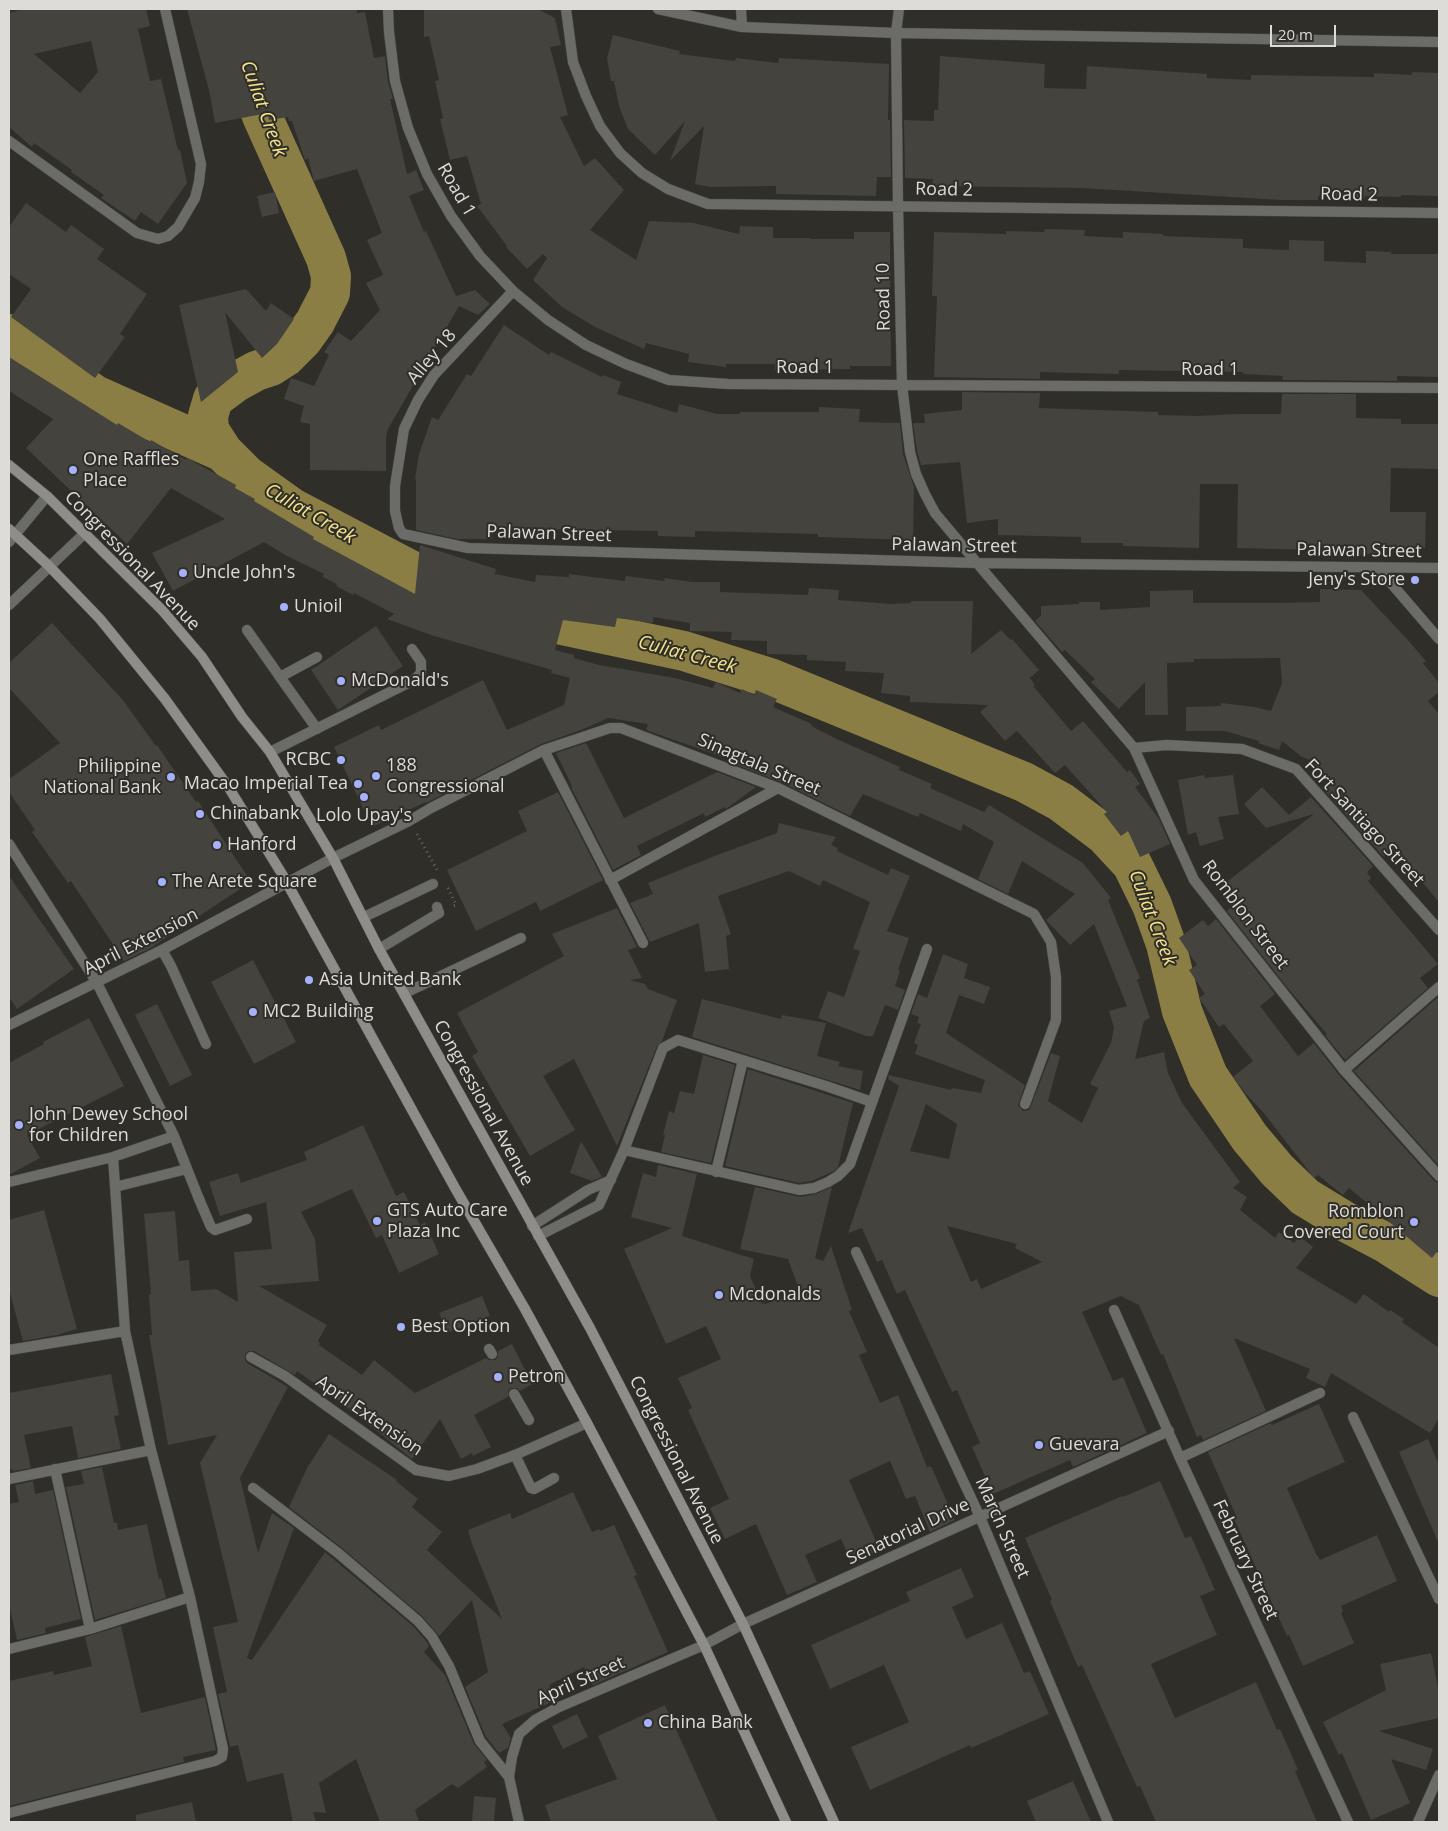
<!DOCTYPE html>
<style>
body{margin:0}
#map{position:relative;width:1448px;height:1831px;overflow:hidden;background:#2f2e28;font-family:"Open Sans",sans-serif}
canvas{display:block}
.frame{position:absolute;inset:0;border:10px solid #dddcd9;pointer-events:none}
.scale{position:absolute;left:1270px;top:25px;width:66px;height:22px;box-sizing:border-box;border:2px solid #dddcd9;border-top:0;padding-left:6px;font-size:15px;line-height:18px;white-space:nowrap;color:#dddcd9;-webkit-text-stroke:4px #2f2e28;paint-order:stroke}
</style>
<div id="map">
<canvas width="1448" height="1831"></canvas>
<div class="frame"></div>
<div class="scale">20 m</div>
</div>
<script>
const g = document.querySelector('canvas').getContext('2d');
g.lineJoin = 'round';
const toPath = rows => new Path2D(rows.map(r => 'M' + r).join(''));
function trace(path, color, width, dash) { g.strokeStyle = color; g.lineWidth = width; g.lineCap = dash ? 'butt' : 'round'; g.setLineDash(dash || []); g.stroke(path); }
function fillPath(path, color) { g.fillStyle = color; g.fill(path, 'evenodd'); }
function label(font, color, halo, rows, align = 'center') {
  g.font = font + ' "Open Sans",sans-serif'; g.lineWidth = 4; g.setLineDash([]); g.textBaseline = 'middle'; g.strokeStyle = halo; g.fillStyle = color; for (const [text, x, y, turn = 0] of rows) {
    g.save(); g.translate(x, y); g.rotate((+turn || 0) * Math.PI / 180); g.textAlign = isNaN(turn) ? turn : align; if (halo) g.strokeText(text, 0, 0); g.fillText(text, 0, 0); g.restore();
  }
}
trace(toPath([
 [233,9,247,73,262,116,326,258,331,276,330,293,315,322,303,339,285,357,271,366,256,371,236,382,213,399,208,416,209,430,223,452,246,475,292,508,433,582,543,621,684,651,770,678,1024,782,1061,802,1105,835,1132,864,1152,905,1166,944,1182,1011,1208,1076,1250,1138,1277,1170,1305,1197,1346,1222,1384,1242,1439,1277],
 [9,334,95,395,223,452]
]), '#8a7e45', 40);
fillPath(toPath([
 [25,9,146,9,150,26,138,29,150,81,161,79,178,150,180,150,187,183,158,224,141,212,135,221,101,198,104,195,71,172,72,170,34,143,32,147,9,127,9,13],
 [91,41,98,72,80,93,34,54],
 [187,9,357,9,357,13,365,12,374,58,385,56,388,82,393,99,390,99,407,174,416,170,424,190,409,196,424,232,426,231,456,296,475,290,490,304,478,315,459,306,388,429,386,437,386,471,310,470,310,424,300,422,304,406,284,399,291,378,314,386,329,355,324,352,338,332,351,341,380,310,366,283,383,275,367,240,382,233,357,169,314,181,308,158,305,160,292,121,289,121,288,117,269,120,268,113,215,123,209,90],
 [424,9,538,9,555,18,561,45,550,47,568,115,560,117,584,166,595,158,624,190,590,230,636,260,649,221,694,223,739,234,740,226,773,227,773,238,810,238,810,239,854,239,854,232,890,232,891,366,850,366,850,369,775,370,775,364,726,364,726,367,688,362,689,354,646,343,644,349,597,328,562,307,533,280,547,258,543,254,527,269,506,247,507,246,477,206,481,204,467,156,450,160,440,119,443,118,435,81,439,80,429,36,424,37],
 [613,35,680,51,679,54,735,61,736,58,778,63,779,58,889,64,888,120,890,120,891,177,877,177,876,196,776,194,776,186,710,187,695,184,704,126,670,161,685,121,655,155,628,129,619,106,614,81,611,81,607,58],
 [940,56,1045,64,1044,88,1086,89,1087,66,1207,74,1207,78,1251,80,1251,75,1374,77,1374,73,1412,75,1412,72,1439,73,1439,196,1401,195,1401,197,1365,196,1365,198,1318,196,1318,200,1281,200,1081,188,932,186,933,179,905,178,904,120,934,121,934,110,938,110],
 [275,192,279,213,262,217,257,196],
 [26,203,66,232,71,225,104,249,97,259,147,294,120,334,125,337,95,378,11,317,31,289,9,274,9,227],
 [1045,229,1085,230,1084,236,1123,238,1123,232,1163,234,1163,236,1243,239,1243,248,1289,250,1289,240,1324,241,1324,261,1366,263,1366,251,1391,252,1391,254,1439,254,1439,377,1397,376,1397,381,1282,380,1283,376,1243,374,1243,372,1119,370,1119,374,1040,372,1040,379,934,377,937,296,932,296,934,232,1006,234,1006,231,1044,232],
 [246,289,266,311,271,303,294,319,277,344,262,358,225,312,238,372,201,402,179,305],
 [504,325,549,355,551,352,602,377,603,375,621,382,617,394,677,413,679,404,717,414,740,414,740,412,819,412,819,407,860,409,859,422,900,423,903,454,914,487,913,540,818,537,818,534,695,531,695,537,658,536,658,531,532,529,532,534,492,533,492,539,457,539,416,530,416,479,415,479,419,454,432,417,438,420,467,374,471,376],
 [9,357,117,425,118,423,150,442,151,440,186,460,187,458,236,485,235,488,255,499,254,501,314,537,313,539,415,594,420,545,496,569,495,574,535,582,536,575,569,577,569,574,625,581,626,576,664,581,665,578,692,582,720,582,720,592,808,595,809,588,839,590,838,600,892,604,911,603,911,601,973,601,971,654,1001,630,1011,640,1012,639,1039,670,1030,678,1035,685,1033,686,1071,731,1083,721,1127,772,1130,770,1140,784,1135,787,1159,819,1170,844,1140,857,1128,831,1121,836,1104,814,1107,812,1065,765,1055,773,1017,731,1005,741,980,712,988,705,910,702,910,696,881,693,884,673,845,671,846,662,807,660,807,655,767,654,767,641,731,640,732,632,690,631,690,623,653,617,653,623,617,618,615,627,563,620,555,650,574,655,574,658,599,665,675,678,713,688,716,682,740,693,742,689,754,695,756,690,777,699,773,707,812,724,811,726,841,741,900,767,899,770,932,784,930,788,984,812,989,805,1083,863,1111,898,1108,900,1140,978,1137,980,1150,1018,1144,1021,1135,1059,1164,1052,1168,1073,1182,1103,1240,1182,1233,1188,1247,1197,1240,1210,1275,1238,1279,1232,1294,1243,1299,1236,1313,1247,1296,1268,1356,1304,1364,1294,1389,1312,1390,1310,1404,1319,1402,1322,1439,1348,1439,1418,1430,1433,1331,1373,1325,1387,1306,1378,1310,1369,1234,1338,1266,1411,1203,1440,1201,1435,1197,1437,1163,1354,1161,1355,1139,1305,1121,1296,1082,1312,1113,1381,1123,1377,1147,1433,1073,1467,1070,1460,993,1494,972,1447,980,1443,957,1390,952,1392,905,1290,897,1294,882,1260,877,1262,862,1228,848,1233,899,1086,888,1079,889,1075,951,1090,952,1088,981,1093,985,1080,915,1054,918,1045,914,1043,921,1024,917,1023,919,1017,911,1014,918,994,927,998,943,954,968,964,964,978,990,987,984,1004,959,995,946,1033,1025,1085,1018,1105,1023,1111,1029,1110,1031,1106,1051,1053,1060,1056,1048,1101,1082,1123,1098,1088,1090,1084,1111,1043,1114,1028,1109,1011,1127,1006,1094,924,1070,945,1046,920,1075,894,1022,861,1008,894,978,879,994,842,963,824,961,831,920,813,918,817,863,794,850,816,781,782,734,764,737,762,646,730,648,724,608,718,581,730,541,744,426,803,426,802,372,827,334,747,379,725,381,730,483,680,507,730,564,705,570,678,551,673,552,670,431,635,387,619,394,614,354,593,353,595,336,586,337,584,323,577,324,574,285,555,264,542,173,591,152,553,225,519,171,488,127,544,26,448,53,419,9,391],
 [926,1104,957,1124,949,1159,910,1151],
 [947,1226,1017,1244,1015,1248,1042,1262,981,1289,977,1279,971,1282],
 [962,392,1040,393,1039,408,1158,412,1158,415,1199,416,1238,414,1281,414,1282,394,1356,394,1356,418,1401,419,1401,424,1439,424,1439,469,1391,468,1390,512,1426,512,1425,548,1390,548,1391,552,1341,556,1316,556,1316,550,1237,548,1238,484,1200,484,1199,548,1123,546,1123,543,1081,543,1081,537,998,535,998,519,967,523,960,462,921,465,917,451,913,423,925,423,924,414,962,410],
 [1320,589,1361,590,1407,639,1426,661,1423,663,1439,683,1439,692,1428,701,1439,714,1439,902,1418,877,1416,878,1393,849,1384,857,1322,788,1330,781,1310,764,1319,763,1302,757,1282,741,1279,750,1258,743,1259,741,1225,731,1186,731,1186,707,1221,706,1221,703,1255,707,1271,711,1282,683,1280,658,1194,659,1194,662,1167,663,1168,715,1145,715,1145,682,1119,709,1091,682,1095,679,1065,650,1062,652,1035,621,1041,616,1041,606,1079,604,1079,602,1100,602,1100,610,1150,607,1150,591,1193,590,1193,603,1273,603,1320,602],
 [52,623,122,699,156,746,157,745,196,802,198,801,251,882,149,949,124,961,71,881,68,883,32,832,35,830,9,792,9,779,60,743,9,688,9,663],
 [376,626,403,666,338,710,311,670],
 [586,743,624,818,717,772,756,787,726,809,725,807,705,817,704,813,637,846,641,855,613,870,571,787,572,786,556,753],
 [1204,775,1205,778,1233,775,1239,814,1218,817,1224,839,1200,846,1196,832,1188,835,1178,780],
 [1262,787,1289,815,1311,797,1373,866,1367,872,1371,878,1368,881,1438,964,1420,978,1428,988,1345,1060,1325,1035,1327,1034,1286,986,1227,911,1238,902,1224,884,1314,814,1266,828,1244,804],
 [558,792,603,880,540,911,536,902,476,931,447,870,527,831,518,811],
 [779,823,836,837,831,845,838,848,837,851,888,875,891,868,910,876,887,931,909,938,898,970,900,971,895,986,905,990,898,1010,885,1005,873,1036,866,1036,818,1018,828,991,844,997,860,951,853,949,870,902,823,880,820,886,789,871,718,896,731,934,726,936,729,969,705,972,699,923,650,942,630,903,653,894,648,883,717,855,777,833],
 [9,876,74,969,17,1009,9,997],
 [617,908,637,947,628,950,642,978,630,980,645,984,648,989,677,1000,662,1041,657,1046,617,1146,574,1059,543,1076,575,1130,530,1156,472,1056,478,1052,457,1013,564,956,552,934],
 [1216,919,1275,994,1260,1006,1298,1056,1314,1043,1339,1075,1434,1181,1439,1183,1439,1249,1432,1258,1349,1188,1343,1195,1318,1175,1314,1178,1263,1112,1246,1094,1233,1077,1253,1061,1224,1024,1219,1027,1199,998,1205,994,1189,970,1197,965,1179,938,1203,920,1208,926],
 [253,960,296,1042,254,1064,211,982],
 [1437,998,1439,1001,1439,1166,1354,1071],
 [702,999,781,1019,782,1015,826,1023,817,1056,840,1062,838,1066,863,1071,860,1090,692,1037],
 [157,1004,192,1075,170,1086,135,1015],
 [89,1018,124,1086,27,1135,40,1158,9,1175,9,1063,44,1044,43,1042],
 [703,1055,735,1065,711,1163,661,1152,665,1135,663,1135,669,1111,674,1113,680,1091,694,1094],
 [748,1069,853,1103,838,1167,834,1171,812,1181,799,1183,725,1166],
 [363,1125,396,1196,404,1192,420,1225,425,1222,439,1254,399,1273,382,1235,376,1238,352,1189,301,1212,315,1239,319,1281,259,1286,327,1325,318,1341,320,1343,319,1345,362,1375,374,1360,415,1393,486,1358,489,1360,495,1360,498,1357,498,1351,512,1344,532,1384,520,1391,517,1388,511,1388,508,1391,508,1397,474,1415,491,1447,473,1456,472,1453,461,1459,440,1419,412,1459,342,1403,297,1371,295,1375,254,1351,248,1351,245,1354,245,1360,247,1363,288,1387,240,1478,258,1553,272,1513,294,1528,247,1658,252,1660,325,1552,413,1626,426,1641,429,1646,424,1652,445,1675,474,1744,487,1760,484,1762,487,1767,458,1788,452,1784,415,1810,419,1822,380,1822,356,1759,319,1783,326,1813,313,1812,316,1822,293,1822,283,1773,247,1782,238,1745,230,1747,218,1694,227,1692,213,1627,238,1622,200,1463,217,1435,168,1445,149,1335,152,1335,149,1295,151,1294,144,1214,175,1211,179,1261,189,1260,191,1291,216,1289,238,1302,234,1252,272,1249,266,1202,220,1216,209,1182,238,1173,241,1183,307,1160,304,1152],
 [581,1141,602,1177,592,1181,570,1173],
 [658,1165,697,1174,682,1236,754,1259,750,1276,762,1304,764,1303,765,1304,800,1292,788,1259,740,1249,755,1187,800,1197,816,1194,832,1187,815,1258,823,1261,831,1246,852,1310,849,1311,867,1352,859,1355,880,1403,898,1395,927,1467,931,1466,955,1520,930,1532,915,1496,906,1499,890,1461,849,1480,880,1550,852,1563,841,1539,805,1555,817,1582,787,1595,756,1524,725,1539,710,1508,729,1499,688,1410,692,1408,678,1378,721,1359,706,1326,666,1344,624,1249,672,1228,631,1217,643,1173,656,1177],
 [44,1210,77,1329,57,1335,23,1341,9,1289,9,1220],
 [482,1296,490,1316,447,1333,439,1313],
 [111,1374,119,1415,114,1416,121,1449,78,1458,72,1426,24,1435,31,1468,13,1471,12,1469,9,1470,9,1393],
 [1319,1404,1345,1462,1287,1488,1317,1556,1318,1556,1320,1560,1377,1535,1397,1581,1341,1606,1343,1612,1341,1613,1354,1643,1303,1666,1289,1635,1287,1636,1234,1519,1237,1518,1208,1452,1271,1423,1272,1425],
 [329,1434,397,1480,396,1481,418,1499,412,1507,442,1532,427,1550,502,1619,472,1544,468,1530,510,1513,512,1519,573,1492,592,1532,599,1529,600,1531,614,1525,637,1575,634,1576,668,1652,593,1685,584,1667,549,1685,556,1700,502,1724,511,1738,508,1748,499,1753,486,1737,465,1687,488,1672,472,1600,439,1636,422,1616,342,1548,289,1507,307,1468],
 [1428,1439,1439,1465,1439,1544,1399,1452],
 [102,1467,114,1523,117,1522,118,1530,147,1524,159,1579,161,1578,166,1598,95,1620,66,1487,84,1484,81,1471],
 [33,1481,35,1494,53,1490,81,1619,45,1628,46,1633,17,1640,9,1604,9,1504,19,1502,15,1485],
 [1160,1481,1185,1538,1191,1536,1215,1590,1200,1596,1217,1635,1151,1664,1175,1718,1256,1682,1277,1730,1280,1729,1298,1770,1295,1771,1317,1822,1156,1822,1140,1786,1137,1787,1082,1665,1078,1667,1050,1601,1052,1600,1025,1538,1122,1496,1123,1497],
 [961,1568,974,1597,952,1607,966,1639,1002,1623,1024,1673,1030,1671,1049,1714,971,1748,970,1745,870,1790,851,1747,909,1722,884,1665,830,1689,811,1645,910,1601,906,1592],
 [121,1626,141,1713,205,1697,216,1750,183,1757,184,1762,9,1806,9,1681,53,1671,54,1675,92,1666,85,1637],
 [1431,1653,1439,1693,1439,1718,1379,1731,1433,1749,1426,1770,1391,1759,1410,1803,1371,1820,1342,1753,1339,1755,1323,1722,1386,1690,1380,1664],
 [665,1705,718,1822,551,1822,545,1805,617,1779,598,1736],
 [577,1714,588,1737,563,1749,552,1726],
 [1073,1781,1091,1822,1036,1822,1027,1801],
 [474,1796,496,1798,494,1822,472,1822],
 [192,1802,196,1822,136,1822,136,1815]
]), '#44433d');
const service = toPath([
 [247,630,280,677,317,657],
 [280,677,317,729],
 [270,752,414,680,421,673,421,662,412,649],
 [9,844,97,983],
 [364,917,433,884],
 [379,949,439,913,437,907],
 [162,950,171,966,206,1044],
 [405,993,521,938],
 [1344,1070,1439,987],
 [624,1150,799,1190,814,1188,828,1182,838,1176,850,1164,927,949],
 [716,1172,743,1060],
 [199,1199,211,1227,215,1230,247,1219],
 [532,1226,588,1190,611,1180],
 [538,1236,599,1205,624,1150,663,1048,678,1040,826,1086,872,1102],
 [489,1349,492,1354],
 [251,1357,285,1376,416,1470],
 [514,1394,529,1420],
 [515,1455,531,1488,534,1489,554,1478],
 [1180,1458,1320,1393],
 [253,1488,338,1553,418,1621,432,1637,449,1666,480,1741,509,1777]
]);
const minor = toPath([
 [388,9,389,32,395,81,408,128,427,174,451,216,480,256,513,291,548,320,586,345,626,364,669,380,728,384,1439,388],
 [566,9,573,62,586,96,600,126,620,153,642,173,668,189,708,204,1439,213],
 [658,9,742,27,896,33,1439,42],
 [741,9,742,27],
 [899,9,896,33,898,205,902,385,910,452,916,474,925,494,935,513,977,563,1134,748,1194,880,1344,1070,1439,1176],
 [9,141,137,233,158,239,168,236,178,227,195,198,199,182,201,164,165,9],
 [513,291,434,375,418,400,404,429,395,486,395,511,399,528,403,534,468,548,977,563,1439,568],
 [9,542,47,496],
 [1378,568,1439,639],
 [9,605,85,533],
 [1134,748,1167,745,1242,749,1296,769,1439,930],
 [544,750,643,943],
 [610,880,778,788],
 [97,983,174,1136,199,1199],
 [9,1025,162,950,333,858,409,821,431,808,544,750,610,728,621,728,778,788,1034,914,1051,942,1056,977,1056,1020,1025,1104],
 [9,1182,113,1157,174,1136],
 [115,1187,187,1169],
 [856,1252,980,1517,1108,1822],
 [1114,1310,1180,1458,1348,1822],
 [9,1350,125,1331],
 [1353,1417,1439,1599],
 [55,1469,90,1629],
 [416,1470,449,1476,477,1469,515,1455,587,1423],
 [9,1479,151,1450],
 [9,1649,90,1629,190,1597],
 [9,1813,215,1761,222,1757,223,1749,190,1597,151,1450,125,1331,113,1157],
 [519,1822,509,1777,512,1757,519,1734,535,1720,557,1708,704,1645,743,1624,1169,1431],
 [1418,1822,1439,1775]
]);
const secondary = toPath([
 [9,465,47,496,162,610,202,657,242,717,270,752,333,858,379,949,590,1328,743,1624,834,1822],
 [9,529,49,566,100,619,165,699,229,788,282,874,455,1188,525,1309,587,1423,704,1645,786,1822]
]);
trace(service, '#4b4a44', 11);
trace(minor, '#4b4a44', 11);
trace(secondary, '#4b4a44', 11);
trace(toPath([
 [417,834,437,870],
 [448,888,456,905,453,906]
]), '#696863', 3, [1, 4]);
trace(service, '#6b6b68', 10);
trace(minor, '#6b6b68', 10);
trace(secondary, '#8e8d89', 10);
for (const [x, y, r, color] of [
 [73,470,5,"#a6b1fc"],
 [183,573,5,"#a6b1fc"],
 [1415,580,5,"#a6b1fc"],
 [284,607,5,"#a6b1fc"],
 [341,681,5,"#a6b1fc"],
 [341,760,5,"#a6b1fc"],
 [376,776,5,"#a6b1fc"],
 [171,777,5,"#a6b1fc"],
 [358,784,5,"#a6b1fc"],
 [364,797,5,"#a6b1fc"],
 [200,814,5,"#a6b1fc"],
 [217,845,5,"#a6b1fc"],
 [162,882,5,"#a6b1fc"],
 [309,980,5,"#a6b1fc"],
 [253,1012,5,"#a6b1fc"],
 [19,1125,5,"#a6b1fc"],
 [377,1221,5,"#a6b1fc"],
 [1414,1222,5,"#a6b1fc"],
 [719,1295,5,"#a6b1fc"],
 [401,1327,5,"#a6b1fc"],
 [498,1377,5,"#a6b1fc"],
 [1039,1445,5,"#a6b1fc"],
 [648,1723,5,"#a6b1fc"]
]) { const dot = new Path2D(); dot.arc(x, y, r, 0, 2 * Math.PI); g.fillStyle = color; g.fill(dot); trace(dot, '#2f2e28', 2); }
label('18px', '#dddcd9', '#2f2e28', [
 ["Road 1",456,190,60],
 ["Road 2",944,190,1],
 ["Road 2",1349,195,1],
 ["Road 10",884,297,-91],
 ["Alley 18",432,357,-50],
 ["Road 1",805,368],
 ["Road 1",1210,370],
 ["Palawan Street",549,534,2],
 ["Palawan Street",954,546,1],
 ["Palawan Street",1359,551,1],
 ["Congressional Avenue",132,561,46],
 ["Sinagtala Street",759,765,23],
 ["Fort Santiago Street",1364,823,47],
 ["Romblon Street",1245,915,53],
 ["April Extension",141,942,-27],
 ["Congressional Avenue",483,1103,61],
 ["April Extension",369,1416,35],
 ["Congressional Avenue",676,1460,63],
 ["March Street",1002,1528,66],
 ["Senatorial Drive",908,1532,-25],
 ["February Street",1245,1560,65],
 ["April Street",581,1681,-24]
]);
label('18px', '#dddcd9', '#2f2e28', [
 ["One Raffles",83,460],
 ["Place",83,481],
 ["Uncle John's",193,573],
 ["Jeny's Store",1405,580,"right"],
 ["Unioil",294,607],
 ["McDonald's",351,681],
 ["RCBC",331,760,"right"],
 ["188",386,766],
 ["Congressional",386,787],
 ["Philippine",161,767,"right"],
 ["National Bank",161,788,"right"],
 ["Macao Imperial Tea",348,784,"right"],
 ["Chinabank",210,814],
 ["Lolo Upay's",364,816,"center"],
 ["Hanford",227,845],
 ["The Arete Square",172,882],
 ["Asia United Bank",319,980],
 ["MC2 Building",263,1012],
 ["John Dewey School",29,1115],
 ["for Children",29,1136],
 ["GTS Auto Care",387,1211],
 ["Plaza Inc",387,1232],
 ["Romblon",1404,1212,"right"],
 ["Covered Court",1404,1233,"right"],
 ["Mcdonalds",729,1295],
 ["Best Option",411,1327],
 ["Petron",508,1377],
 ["Guevara",1049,1445],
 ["China Bank",658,1723]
], 'left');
label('italic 19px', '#f5e28c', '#2f2e28', [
 ["Culiat Creek",263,109,70],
 ["Culiat Creek",310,514,30],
 ["Culiat Creek",687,655,15],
 ["Culiat Creek",1152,918,69]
]);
</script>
